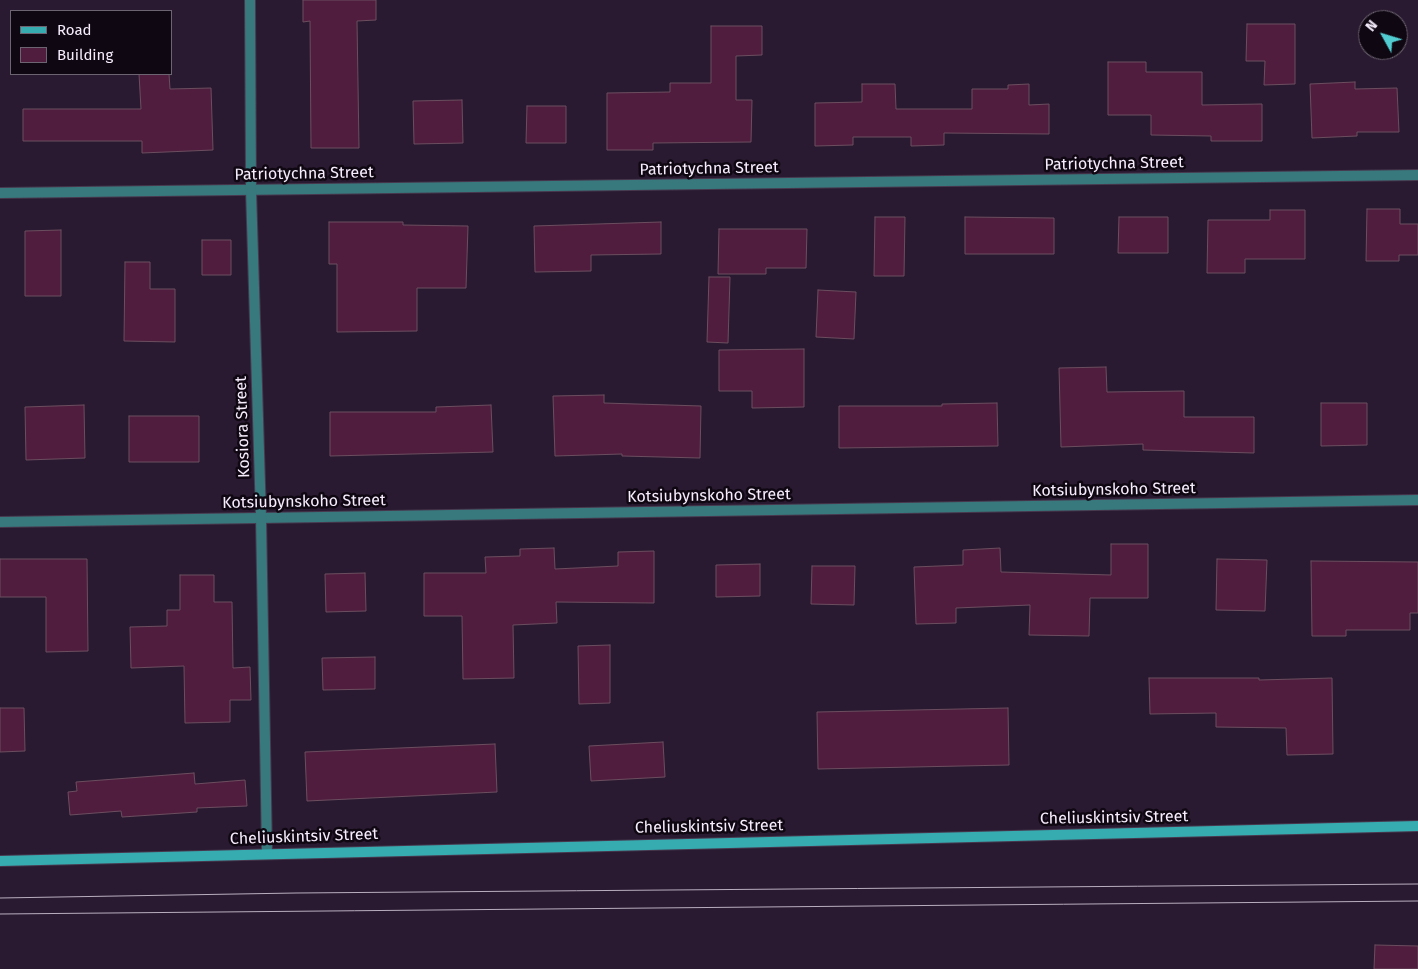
<!DOCTYPE html>
<style>
body{margin:0}
#map{position:relative;width:1418px;height:969px;overflow:hidden;background:#2a1a31;font-family:"Fira Sans",sans-serif}
canvas{display:block}
.legend{position:absolute;left:10px;top:10px;width:162px;height:65px;box-sizing:border-box;background:#0f0812;border:1px solid #6c6470;margin:0;padding:6px 9px;list-style:none;font-size:15px;color:#f7edfd}
.legend li{display:flex;align-items:center;gap:10px;height:25px}
.legend b{width:25px;border:1px solid #6c6470}
.north{position:absolute;left:1358px;top:10px;width:50px;height:50px;box-sizing:border-box;background:#0f0812;border:1px solid #6c6470;border-radius:50%;rotate:309deg;font-size:14px;font-weight:700;line-height:20px;text-align:center;color:#f7edfd}
.north::after{content:'';display:block;margin:auto;width:18px;height:22px;background:#51ccd1;clip-path:polygon(50% 0,100% 100%,50% 72%,0 100%)}
</style>
<div id="map">
<canvas width="1418" height="969"></canvas>
<ul class="legend">
<li><b style="height:6px;background:#36acb1"></b>Road</li>
<li><b style="height:14px;background:#511d3f"></b>Building</li>
</ul>
<div class="north">N</div>
</div>
<script>
const g = document.querySelector('canvas').getContext('2d');
g.lineJoin = 'round';
function fillPath(path, color) { g.fillStyle = color; g.fill(path, 'evenodd'); }
const toPath = rows => new Path2D(rows.map(r => 'M' + r).join(''));
function trace(path, color, width, dash) { g.strokeStyle = color; g.lineWidth = width; g.lineCap = dash ? 'butt' : 'round'; g.setLineDash(dash || []); g.stroke(path); }
function label(font, color, halo, rows, align = 'center') {
  g.font = font + ' "Fira Sans",sans-serif'; g.lineWidth = 5; g.setLineDash([]); g.textBaseline = 'middle'; g.strokeStyle = halo; g.fillStyle = color; for (const [text, x, y, turn = 0] of rows) {
    g.save(); g.translate(x, y); g.rotate((+turn || 0) * Math.PI / 180); g.textAlign = isNaN(turn) ? turn : align; if (halo) g.strokeText(text, 0, 0); g.fillText(text, 0, 0); g.restore();
  }
}
const building = toPath([
 [303,0,376,0,376,20,357,21,359,148,311,148,310,21,303,22,303,0],
 [1247,24,1295,24,1295,84,1264,85,1265,61,1246,61,1247,24],
 [711,26,762,26,762,55,736,56,736,100,752,100,751,142,653,143,653,150,607,150,607,93,670,92,670,83,711,83,711,26],
 [1108,62,1146,62,1146,72,1202,72,1202,105,1262,104,1262,141,1211,141,1211,136,1151,135,1151,115,1108,115,1108,62],
 [139,74,169,74,170,89,211,88,213,150,142,153,142,141,23,141,23,109,141,109,139,74],
 [1355,82,1355,89,1397,88,1399,132,1357,132,1357,136,1312,138,1310,84,1355,82],
 [862,84,895,84,896,109,972,109,972,89,1008,89,1008,85,1029,84,1029,105,1049,104,1049,134,944,133,944,145,911,146,911,137,853,137,853,145,815,146,815,103,862,102,862,84],
 [462,100,463,143,414,144,413,101,462,100],
 [527,106,566,106,566,143,526,143,527,106],
 [1367,209,1400,209,1400,224,1418,224,1418,255,1399,255,1399,261,1366,261,1367,209],
 [1270,210,1305,210,1305,259,1245,259,1245,273,1207,273,1208,220,1270,220,1270,210],
 [875,217,905,217,904,276,874,276,875,217],
 [965,217,1054,218,1054,254,965,254,965,217],
 [1119,217,1168,217,1168,253,1118,253,1119,217],
 [329,222,403,222,403,225,468,226,466,288,417,288,417,331,337,332,337,264,329,264,329,222],
 [661,222,661,254,591,255,591,271,535,272,534,226,661,222],
 [719,229,807,229,806,268,766,268,766,274,718,274,719,229],
 [61,230,61,296,25,296,25,231,61,230],
 [202,240,231,240,231,275,202,275,202,240],
 [125,262,150,262,150,289,175,289,175,342,124,341,125,262],
 [709,277,730,277,728,343,707,342,709,277],
 [818,290,856,292,854,339,816,337,818,290],
 [804,349,804,407,752,408,752,391,719,391,719,350,804,349],
 [1106,367,1107,392,1184,391,1184,417,1254,417,1254,453,1143,450,1143,444,1061,447,1059,368,1106,367],
 [604,395,604,403,701,406,700,458,622,456,622,454,555,456,553,396,604,395],
 [997,403,998,446,839,448,839,406,942,406,942,404,997,403],
 [1321,403,1367,403,1367,445,1321,446,1321,403],
 [84,405,85,458,26,460,25,407,84,405],
 [491,405,493,452,330,456,330,412,436,412,436,407,491,405],
 [129,416,199,416,199,462,129,462,129,416],
 [1111,544,1148,544,1148,598,1090,598,1089,636,1029,635,1030,605,956,608,956,623,916,624,914,567,963,565,963,550,1000,548,1001,572,1111,575,1111,544],
 [554,548,555,569,618,566,618,552,654,551,654,603,556,602,557,623,513,625,514,678,463,679,462,616,424,616,424,573,486,573,485,557,520,556,520,549,554,548],
 [0,559,87,559,88,651,46,652,46,597,0,597,0,559],
 [1217,559,1267,560,1265,611,1216,610,1217,559],
 [1311,561,1418,562,1418,613,1410,613,1410,630,1346,630,1346,636,1312,636,1311,561],
 [760,564,760,596,716,597,716,565,760,564],
 [812,566,855,566,854,605,811,604,812,566],
 [365,573,366,611,326,612,325,574,365,573],
 [180,575,214,575,214,602,232,602,233,668,250,667,251,700,230,700,230,722,185,723,184,666,131,668,130,627,167,626,167,610,180,610,180,575],
 [610,645,610,703,579,704,578,646,610,645],
 [375,657,375,689,323,690,322,658,375,657],
 [1149,678,1259,678,1259,680,1332,678,1333,754,1287,755,1286,728,1216,727,1216,713,1150,714,1149,678],
 [0,708,24,708,25,751,0,752,0,708],
 [1008,708,1009,765,818,769,817,712,1008,708],
 [663,742,665,777,591,781,589,746,663,742],
 [495,744,497,792,307,801,305,752,495,744],
 [194,773,195,784,245,780,247,806,197,808,197,812,122,817,121,811,70,815,68,792,77,791,76,782,194,773],
 [1375,945,1418,946,1418,969,1374,969,1375,945]
]);
fillPath(building, '#511d3f');
trace(building, '#6b4e5f', 1);
const minor = toPath([
 [0,193,1418,175],
 [0,522,1418,500]
]);
const tertiary = toPath([
 [250,0,251,190,261,517,267,853]
]);
const secondary = toPath([
 [0,861,1418,826]
]);
trace(minor, '#47384e', 12);
trace(tertiary, '#47384e', 12);
trace(secondary, '#47384e', 12);
trace(minor, '#37797d', 10);
trace(tertiary, '#37797d', 10);
trace(secondary, '#36acb1', 10);
trace(toPath([
 [0,898,296,893,1418,884],
 [0,914,1418,901]
]), '#b9aec0', 1);
label('16px', '#f7edfd', '#0f0812', [
 ["Patriotychna Street",1114,164,-1],
 ["Patriotychna Street",709,169,-1],
 ["Patriotychna Street",304,174,-1],
 ["Kosiora Street",243,427,-92],
 ["Kotsiubynskoho Street",1114,490,-1],
 ["Kotsiubynskoho Street",709,496,-1],
 ["Kotsiubynskoho Street",304,502,-1],
 ["Cheliuskintsiv Street",1114,818,-1],
 ["Cheliuskintsiv Street",709,827,-1],
 ["Cheliuskintsiv Street",304,837,-2]
]);
</script>
